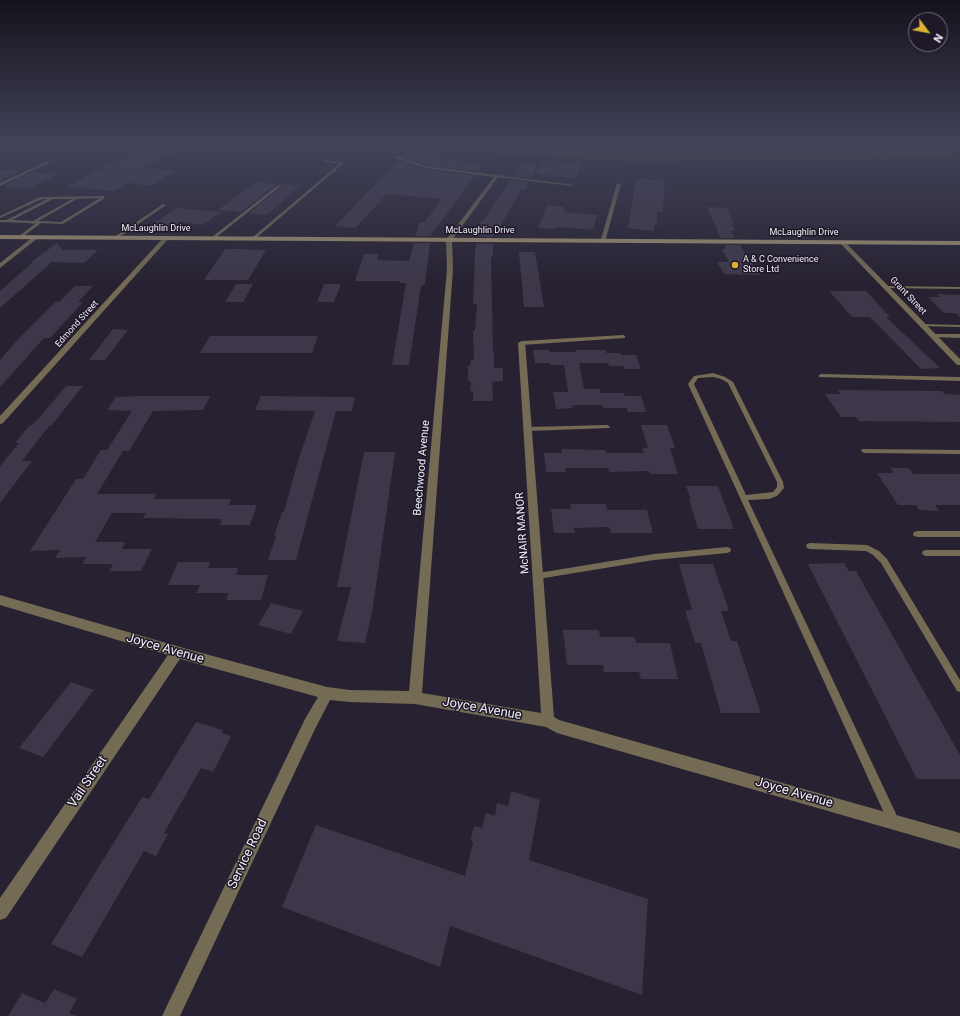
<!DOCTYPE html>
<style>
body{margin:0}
#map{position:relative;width:960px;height:1016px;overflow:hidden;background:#272131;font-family:Roboto,sans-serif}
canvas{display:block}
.north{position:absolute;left:908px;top:12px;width:40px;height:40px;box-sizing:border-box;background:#1e1827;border:1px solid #726d7b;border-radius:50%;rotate:122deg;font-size:11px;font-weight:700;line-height:16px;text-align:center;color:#f0edf8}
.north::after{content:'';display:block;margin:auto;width:14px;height:18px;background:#deb133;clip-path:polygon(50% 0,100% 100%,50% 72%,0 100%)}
</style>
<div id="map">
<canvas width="960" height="1016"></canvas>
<div class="north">N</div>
</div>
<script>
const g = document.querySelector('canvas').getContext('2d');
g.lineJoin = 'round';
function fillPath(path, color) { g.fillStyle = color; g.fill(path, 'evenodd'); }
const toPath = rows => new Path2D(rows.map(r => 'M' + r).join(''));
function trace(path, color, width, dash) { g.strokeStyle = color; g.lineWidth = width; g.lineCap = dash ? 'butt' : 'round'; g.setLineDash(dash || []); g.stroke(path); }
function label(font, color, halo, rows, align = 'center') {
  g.font = font + ' Roboto,sans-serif'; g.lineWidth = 3; g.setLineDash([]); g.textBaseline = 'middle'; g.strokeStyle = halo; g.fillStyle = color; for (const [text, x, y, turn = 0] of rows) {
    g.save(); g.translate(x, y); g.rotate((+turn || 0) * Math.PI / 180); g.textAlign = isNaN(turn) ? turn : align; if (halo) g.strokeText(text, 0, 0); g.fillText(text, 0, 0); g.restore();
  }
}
fillPath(toPath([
 [432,145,948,145,960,158,636,161,517,156]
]), '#4b3c15');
fillPath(toPath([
 [147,145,182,148,145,168,175,171,151,186,128,183,114,191,66,187],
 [413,146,434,148,428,154,459,157,456,161,483,163,478,171,426,165,402,157],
 [544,160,580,164,582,164,576,178,536,174],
 [398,161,425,169,475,176,430,236,416,236,419,222,425,222,441,199,387,194,355,228,335,226],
 [521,164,537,165,531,178,513,176],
 [0,169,21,171,0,181],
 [32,172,57,175,28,189,3,186],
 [636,178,665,181,663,212,657,212,657,225,654,225,654,231,628,228],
 [510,180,529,182,525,190,521,190,500,227,493,227,493,237,478,236,481,221,483,221],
 [256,182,277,184,241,212,218,210],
 [281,184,300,186,267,215,249,213,282,187],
 [547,205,565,207,563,212,597,215,593,230,558,227,557,229,538,228],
 [707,207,728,208,735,231,730,231,735,238,721,238],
 [176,208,221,212,203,225,181,222,173,227,152,225],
 [57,243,63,250,98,250,84,263,52,262,0,308,0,291,33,262,31,262],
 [414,243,430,243,425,284,421,286,409,365,392,365,406,283,399,283,400,281,355,281,364,254,379,254,377,260,409,261],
 [477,243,493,244,493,257,491,257,493,351,494,351,494,368,503,368,503,381,492,382,493,401,473,401,473,391,470,391,471,381,468,381,468,366,470,366,471,360,474,360,473,331,475,331,477,304,473,304,475,251],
 [724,245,740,245,760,275,724,274,717,262,729,262,722,249,726,249],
 [225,249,241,249,266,250,248,280,204,280],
 [519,252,535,252,544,307,524,307],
 [236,284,253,284,243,302,225,302],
 [324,284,341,284,334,302,317,302],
 [75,286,93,286,78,302,83,302,50,338,44,338,0,387,0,360,20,337,55,302,59,302],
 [829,291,866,291,890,317,886,317,940,368,921,369,870,317,852,317],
 [937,294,960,295,960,317,956,313,944,313,928,297,940,297],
 [113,329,128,330,105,360,89,360],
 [210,336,318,336,312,353,200,353],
 [533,350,549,350,549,352,576,352,576,350,606,350,606,353,621,353,621,355,636,355,641,369,624,369,623,366,609,366,608,363,579,363,584,389,600,389,601,393,624,393,625,396,641,396,646,412,628,412,627,408,603,408,602,405,572,405,573,408,556,409,553,392,568,392,564,365,550,365,550,363,535,363],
 [66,386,83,386,51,426,49,426,22,461,32,461,0,503,0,466,19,443,15,443,30,425,32,425,40,417],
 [838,390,942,391,945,394,960,395,960,422,859,421,856,417,841,417,825,394,840,394],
 [140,396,210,396,203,410,153,411,129,451,123,451,97,494,156,494,153,499,231,499,229,505,257,505,250,525,220,525,222,519,143,518,146,513,112,513,95,542,125,542,122,549,152,549,141,571,109,571,113,564,82,564,86,557,55,558,60,550,30,551,76,479,83,479,101,450,107,450,132,411,107,410,116,397],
 [261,396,355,397,352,411,336,411,296,560,268,560,276,536,274,536,282,512,284,512,298,461,315,411,255,410],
 [641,425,667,425,675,448,670,448,678,474,650,474,649,471,609,472,608,468,565,468,566,472,546,472,544,453,562,453,561,449,606,450,606,453,644,453,642,448,648,448],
 [364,452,395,452,373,607,365,643,337,641,351,587,337,587],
 [891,468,909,468,913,474,960,474,960,505,935,505,939,511,919,510,916,505,898,505,877,473,894,473],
 [686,486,718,486,734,529,698,529,689,499,691,499],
 [570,504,606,504,607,510,647,510,653,533,611,533,609,527,574,528,575,533,554,533,551,509,571,509],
 [178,562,210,562,208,568,238,568,236,575,268,575,261,600,226,600,229,593,196,593,200,585,168,585],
 [844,563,849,571,856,571,960,755,960,779,917,779,808,564],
 [679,564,713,564,729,611,721,611,731,641,737,641,761,713,721,713,701,643,695,643,685,610,692,610],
 [271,603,303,611,291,634,258,625],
 [563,630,599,630,600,637,635,637,636,643,670,643,678,679,641,679,639,672,604,672,603,665,567,665],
 [71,682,94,690,43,757,19,748],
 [196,722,223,730,222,733,231,736,213,772,201,768,164,833,168,834,156,856,144,851,82,957,51,944,142,797,149,799],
 [511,791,540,800,529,860,648,899,642,995,450,926,440,967,282,907,316,825,465,876,473,843,471,839,474,826,482,828,486,813,495,816,497,803,508,806],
 [54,989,77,999,69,1013,77,1016,8,1016,22,993,45,1003]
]), '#3e3749');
trace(toPath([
 [0,147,5,145],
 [53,154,58,145]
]), '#8f8a98', 1, [1.5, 1.5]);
fillPath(toPath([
 [322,159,344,163,255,239,253,239,253,237,339,164,323,161,322,159],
 [278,185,281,186,214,239,212,239,212,237,278,185],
 [104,196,105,198,63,224,41,223,21,238,18,237,36,223,32,224,30,223,0,222,0,220,7,220,47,199,42,199,0,218,0,216,40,197,104,196],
 [100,198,61,222,38,221,77,199,100,198],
 [53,199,72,199,33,221,12,220,53,199],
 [163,204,166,205,118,238,116,238,116,236,163,204],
 [884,286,960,287,960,289,886,288,884,288,884,286],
 [921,324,960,325,960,327,923,326,921,326,921,324],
 [933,334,960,334,960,338,931,337,930,336,933,334],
 [623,335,625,336,625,338,522,345,519,343,522,341,623,335],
 [713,373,725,377,733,382,783,482,784,488,777,496,769,499,748,500,898,818,899,822,898,826,894,827,890,826,688,384,694,376,713,373],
 [713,377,721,379,728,383,777,482,777,487,773,492,746,495,694,384,698,378,713,377],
 [821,374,960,377,960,381,819,377,819,375,821,374],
 [607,425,609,426,610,427,609,428,528,431,525,429,528,427,607,425],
 [862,449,960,450,960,454,864,453,861,451,862,449],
 [917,531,960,531,960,537,917,537,914,536,913,534,914,532,917,531],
 [810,543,867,545,879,551,887,559,960,680,960,692,957,691,881,563,873,555,866,551,810,549,807,548,806,546,807,544,810,543],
 [727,547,730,548,731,550,730,552,727,553,654,560,538,579,535,578,534,576,535,574,538,573,654,554,727,547],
 [926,550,960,550,960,556,926,556,923,555,922,553,923,551,926,550]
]), '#746b54');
fillPath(toPath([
 [396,156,426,166,574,185,572,186,498,177,452,240,453,269,422,693,541,713,518,343,522,341,525,341,554,717,559,720,960,833,960,849,557,733,546,727,415,704,350,702,330,700,315,729,180,1016,162,1016,305,719,318,697,180,659,6,918,0,920,0,898,168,655,0,605,0,595,187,649,327,687,350,690,409,691,447,269,446,240,494,177,425,168,394,158,396,156],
 [47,161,51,162,0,186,0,183,47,161],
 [617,183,621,184,605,242,600,243,617,183],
 [34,236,39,237,0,268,0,263,34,236],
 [164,237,169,238,3,423,0,424,0,416,164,237],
 [840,241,844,241,960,359,960,365,957,365,840,243,840,241]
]), '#746b54');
fillPath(toPath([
 [0,235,960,241,960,245,0,239,0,235]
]), '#a2936f');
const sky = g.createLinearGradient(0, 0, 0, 288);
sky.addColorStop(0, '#15121b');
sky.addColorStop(0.5, '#41435a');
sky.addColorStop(1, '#41435a00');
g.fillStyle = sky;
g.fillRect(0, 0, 960, 288);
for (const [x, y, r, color] of [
 [735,265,4,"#deb133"]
]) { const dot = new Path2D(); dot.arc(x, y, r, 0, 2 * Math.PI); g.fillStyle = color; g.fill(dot); trace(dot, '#1e1827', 1.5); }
label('9px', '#f0edf8', '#1e1827', [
 ["McLaughlin Drive",156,229],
 ["McLaughlin Drive",480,231],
 ["McLaughlin Drive",804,233],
 ["Grant Street",908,296,46],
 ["Edmond Street",77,324,-48]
]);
label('9px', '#f0edf8', '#1e1827', [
 ["A & C Convenience",743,260],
 ["Store Ltd",743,270]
], 'left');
label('11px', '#f0edf8', '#1e1827', [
 ["Beechwood Avenue",422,468,-85],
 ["McNAIR MANOR",523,533,-94]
]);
label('13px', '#f0edf8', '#1e1827', [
 ["Joyce Avenue",165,649,16],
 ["Joyce Avenue",482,709,10],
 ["Vail Street",88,782,-56],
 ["Joyce Avenue",794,793,16],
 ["Service Road",248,854,-65]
]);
</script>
